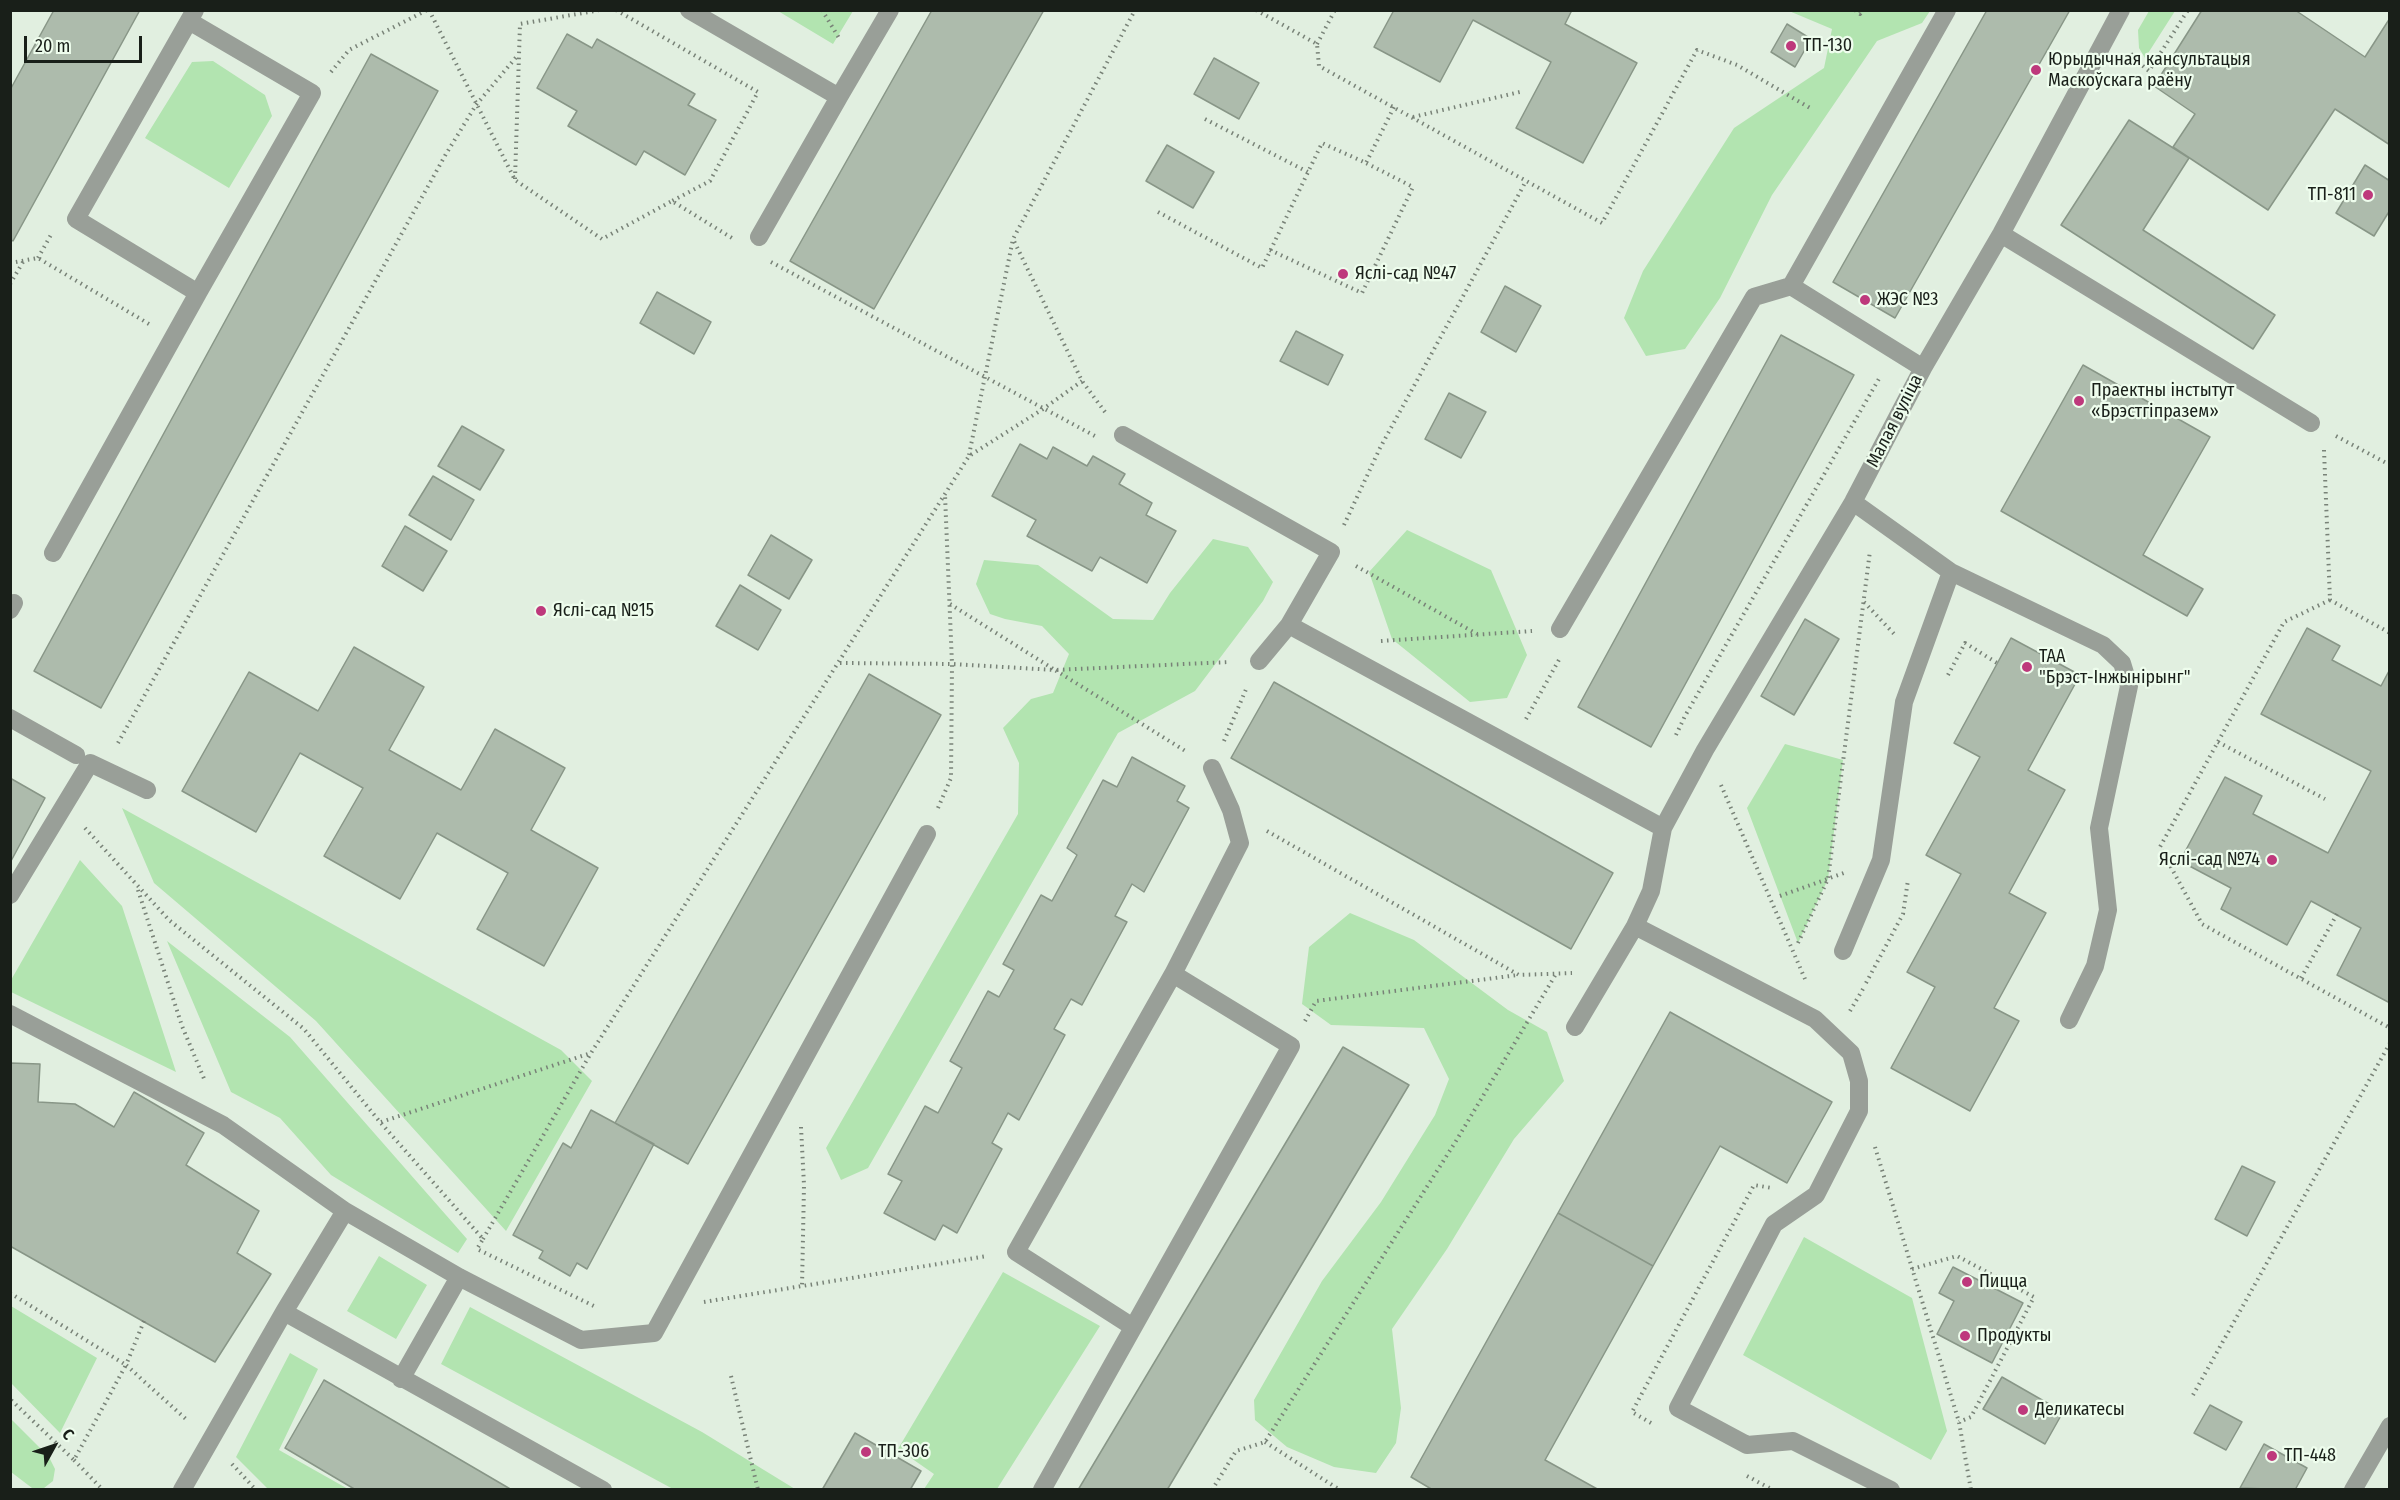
<!DOCTYPE html>
<meta charset="utf-8">
<style>
body{margin:0}
#map{position:relative;width:2400px;height:1500px;overflow:hidden;background:#e1efe0;font-family:"Fira Sans Condensed",sans-serif}
canvas{display:block}
.frame{position:absolute;inset:0;border:12px solid #191f19;pointer-events:none}
.north{position:absolute;left:24px;top:1416px;width:60px;height:60px;-webkit-text-stroke:4px #eefded;paint-order:stroke;rotate:50deg;font-size:16px;font-weight:700;line-height:24px;text-align:center;color:#191f19}
.north::after{content:'';display:block;margin:auto;width:21px;height:27px;background:#191f19;clip-path:polygon(50% 0,100% 100%,50% 72%,0 100%)}
.scale{position:absolute;left:24px;top:36px;width:118px;height:27px;box-sizing:border-box;border:3px solid #191f19;border-top:0;padding-left:8px;font-size:18px;line-height:21px;white-space:nowrap;color:#191f19;-webkit-text-stroke:4px #eefded;paint-order:stroke}
</style>
<div id="map">
<canvas width="2400" height="1500"></canvas>
<div class="frame"></div>
<div class="north">С</div>
<div class="scale">20 m</div>
</div>
<script>
const g = document.querySelector('canvas').getContext('2d');
g.lineJoin = 'round';
function fillPath(path, color) { g.fillStyle = color; g.fill(path, 'evenodd'); }
const toPath = rows => new Path2D(rows.map(r => 'M' + r).join(''));
function trace(path, color, width, dash) { g.strokeStyle = color; g.lineWidth = width; g.lineCap = dash ? 'butt' : 'round'; g.setLineDash(dash || []); g.stroke(path); }
function label(font, color, halo, rows, align = 'center') {
  g.font = font + ' "Fira Sans Condensed",sans-serif'; g.lineWidth = 4.5; g.setLineDash([]); g.textBaseline = 'middle'; g.strokeStyle = halo; g.fillStyle = color; for (const [text, x, y, turn = 0] of rows) {
    g.save(); g.translate(x, y); g.rotate((+turn || 0) * Math.PI / 180); g.textAlign = isNaN(turn) ? turn : align; if (halo) g.strokeText(text, 0, 0); g.fillText(text, 0, 0); g.restore();
  }
}
fillPath(toPath([
 [778,11,853,11,833,44],
 [1789,11,1930,11,1922,23,1877,41,1772,195,1720,298,1685,349,1646,356,1624,318,1643,271,1734,128,1824,68,1832,29],
 [2149,11,2175,11,2145,58,2139,48,2138,30],
 [213,61,265,95,272,116,229,188,145,138,192,62],
 [1407,530,1491,570,1527,655,1507,698,1470,702,1392,639,1369,572],
 [1213,539,1248,547,1273,582,1263,601,1195,691,1118,733,868,1168,841,1180,826,1148,1018,814,1019,763,1003,728,1031,699,1053,693,1069,654,1042,626,1005,619,990,614,976,584,984,560,1038,565,1113,619,1153,620,1170,593],
 [1785,744,1843,760,1828,879,1798,943,1747,808],
 [122,808,561,1050,592,1081,506,1231,316,1021,154,883],
 [80,860,122,906,176,1072,11,992,11,980],
 [1350,913,1414,940,1508,1010,1547,1032,1564,1081,1514,1139,1447,1249,1392,1329,1401,1408,1396,1443,1376,1473,1334,1467,1287,1447,1255,1420,1254,1400,1322,1281,1381,1202,1435,1115,1449,1079,1424,1028,1331,1025,1302,1004,1309,947],
 [167,941,290,1037,467,1239,458,1253,331,1175,280,1118,231,1092],
 [1804,1237,1912,1298,1947,1431,1931,1460,1743,1355],
 [379,1256,427,1285,396,1339,347,1311],
 [1003,1272,1100,1326,997,1489,924,1489,934,1474,898,1449],
 [11,1306,97,1358,60,1433,11,1383],
 [470,1307,702,1432,795,1489,673,1489,441,1364],
 [290,1353,318,1369,279,1450,348,1489,268,1489,236,1457],
 [11,1419,49,1457,55,1469,53,1481,44,1488,32,1488,11,1472]
]), '#b2e4b0');
const building = toPath([
 [54,10,140,10,13,241,10,239,10,90,54,10],
 [932,10,1044,10,874,309,790,261,932,10],
 [1394,10,1572,10,1565,24,1637,63,1583,163,1516,128,1551,62,1473,20,1440,82,1374,47,1394,10],
 [1987,10,2070,10,1895,318,1833,282,1987,10],
 [2202,10,2295,10,2365,57,2390,18,2390,145,2335,109,2268,210,2173,147,2195,114,2154,86,2202,10],
 [1787,24,1811,39,1795,67,1771,52,1787,24],
 [567,34,592,48,597,39,695,94,688,105,716,120,685,175,644,151,636,165,568,126,577,111,537,88,567,34],
 [371,54,438,91,101,708,34,671,371,54],
 [1214,58,1259,83,1239,119,1194,94,1214,58],
 [2129,120,2189,158,2143,230,2275,315,2253,349,2061,225,2129,120],
 [1167,145,1214,172,1193,208,1146,181,1167,145],
 [2365,165,2390,181,2390,210,2374,236,2336,213,2365,165],
 [1505,286,1541,306,1516,352,1481,332,1505,286],
 [657,292,711,322,694,354,640,323,657,292],
 [1296,331,1343,355,1328,385,1280,361,1296,331],
 [1781,335,1854,375,1651,747,1578,707,1781,335],
 [2083,365,2210,437,2143,555,2203,589,2187,616,2001,511,2083,365],
 [1449,393,1486,412,1461,458,1425,439,1449,393],
 [462,426,504,450,480,490,438,466,462,426],
 [1020,444,1047,459,1053,447,1087,466,1093,456,1125,474,1119,484,1152,503,1146,515,1176,531,1147,583,1100,557,1092,571,1027,536,1036,520,992,496,1020,444],
 [433,476,474,500,451,540,409,515,433,476],
 [405,526,447,551,423,591,382,566,405,526],
 [771,535,812,560,789,599,748,575,771,535],
 [740,585,781,610,758,650,716,626,740,585],
 [1805,619,1839,639,1794,715,1761,696,1805,619],
 [2307,628,2340,646,2332,660,2381,686,2390,669,2390,1003,2337,975,2361,928,2311,901,2287,945,2221,909,2231,888,2180,861,2225,777,2262,796,2253,814,2328,853,2371,771,2261,714,2307,628],
 [2011,638,2080,675,2028,770,2065,790,2009,893,2046,913,1994,1008,2019,1021,1970,1111,1891,1068,1935,987,1907,972,1961,874,1926,855,1980,757,1954,743,2011,638],
 [354,647,424,687,389,750,461,790,495,729,565,768,531,830,598,868,544,966,477,929,508,873,437,833,400,899,324,856,363,788,300,753,256,832,182,791,249,672,318,711,354,647],
 [869,674,941,715,688,1164,615,1123,869,674],
 [1274,682,1613,873,1571,949,1231,758,1274,682],
 [1132,757,1185,786,1177,801,1189,808,1144,892,1132,884,1115,916,1127,922,1082,1005,1071,999,1054,1029,1065,1035,1019,1120,1008,1113,992,1143,1002,1149,957,1233,943,1225,935,1240,884,1213,902,1181,888,1174,925,1106,938,1113,962,1068,950,1061,988,991,999,997,1014,970,1003,964,1041,895,1052,901,1077,855,1067,848,1103,780,1117,787,1132,757],
 [10,778,45,798,11,861,10,861,10,778],
 [1670,1012,1832,1102,1787,1183,1720,1146,1653,1266,1558,1213,1670,1012],
 [1343,1047,1409,1085,1167,1490,1078,1490,1343,1047],
 [10,1063,40,1064,38,1102,75,1104,114,1127,134,1092,204,1133,186,1165,259,1211,237,1253,271,1274,215,1362,10,1246,10,1063],
 [591,1110,654,1144,587,1269,577,1263,570,1276,539,1258,543,1251,513,1235,563,1143,571,1148,591,1110],
 [2242,1166,2275,1182,2247,1236,2215,1219,2242,1166],
 [1558,1213,1653,1266,1545,1460,1599,1490,1433,1490,1411,1477,1558,1213],
 [1953,1267,2023,1303,1992,1363,1937,1334,1954,1301,1939,1293,1953,1267],
 [2002,1377,2063,1412,2045,1444,1983,1409,2002,1377],
 [324,1380,365,1404,512,1490,356,1490,285,1448,324,1380],
 [2210,1405,2242,1422,2226,1450,2194,1433,2210,1405],
 [855,1433,921,1471,910,1490,822,1490,855,1433],
 [2264,1444,2307,1468,2295,1490,2240,1488,2264,1444]
]);
fillPath(building, '#adbbac');
trace(building, '#889687', 1.5);
trace(toPath([
 [429,10,515,180,602,239,672,201,732,238],
 [616,10,758,92,710,181,672,201],
 [822,10,839,38],
 [1256,10,1317,44,1319,66,1602,223,1697,50,1737,65,1810,108],
 [1855,10,1860,14,1863,10],
 [1317,44,1335,10],
 [2131,53,2132,57,2149,71,2188,10],
 [331,72,349,50,427,10],
 [1413,117,1524,91],
 [1205,119,1308,172],
 [515,179,520,24,600,10],
 [1158,212,1262,268,1322,143,1366,163,1394,107],
 [1270,250,1362,293,1413,187,1366,163],
 [38,258,52,233],
 [771,262,1095,436],
 [10,263,38,258,149,324],
 [10,284,23,262],
 [1105,412,1082,381,1013,239,1135,10],
 [2336,436,2390,465],
 [2324,450,2330,600,2390,633],
 [969,455,1013,239],
 [1344,525,1380,448,1526,181],
 [1356,566,1477,634],
 [2330,600,2284,622,2160,847,2202,924,2390,1028],
 [1864,602,1896,636],
 [950,604,1055,670,1229,662],
 [1381,641,1532,631],
 [840,663,952,664,1055,670,1187,752],
 [1948,675,1965,643,1997,663],
 [1526,719,1560,658],
 [1676,735,1685,716,1880,377],
 [1224,741,1247,687],
 [2218,742,2325,799],
 [118,743,446,154,476,105,518,55],
 [1721,785,1805,979],
 [938,808,951,778,952,664,945,495],
 [85,828,169,920,304,1029,380,1122,483,1239,477,1249,596,1307],
 [1267,831,1519,975,1572,973],
 [138,890,182,1026,205,1081],
 [1780,896,1844,873],
 [1798,943,1828,879,1870,551],
 [2301,978,2337,914],
 [1866,983,1903,914,1908,880],
 [1850,1011,1863,989],
 [1305,1021,1316,1001,1518,975],
 [381,1122,591,1053],
 [801,1127,804,1185,802,1287],
 [1875,1147,1959,1422,1971,1490],
 [483,1239,591,1053,969,456,1043,409,1082,381],
 [1912,1269,1957,1256,2034,1297,1971,1417,1959,1422],
 [10,1293,126,1365,74,1460,10,1399],
 [704,1302,987,1256],
 [144,1321,126,1365,188,1421],
 [731,1376,758,1490],
 [2193,1395,2390,1043],
 [1651,1423,1632,1412,1754,1185,1772,1188],
 [1265,1442,1340,1490],
 [74,1460,103,1490],
 [232,1464,256,1490],
 [1747,1476,1773,1490],
 [1212,1490,1236,1451,1265,1442,1456,1141,1556,974]
]), '#788277', 4, [1.5, 4.5]);
trace(toPath([
 [689,10,839,97,759,237],
 [189,21,312,93,198,293],
 [839,97,890,10],
 [2001,234,2311,423],
 [1923,368,1791,286,1947,10],
 [1123,435,1331,552,1289,625],
 [1853,502,1951,572,2103,645,2122,663,2129,686,2099,828,2108,910,2095,966,2069,1020],
 [53,553,198,293,76,219,195,10],
 [10,610,14,603],
 [1560,629,1754,297,1791,286],
 [1259,661,1289,625,1663,828],
 [10,718,76,755],
 [10,895,90,763,147,790],
 [1635,926,1651,891,1663,828,1705,750,1853,502,1923,368,2001,234,2121,10],
 [1843,951,1881,860,1904,702,1951,572],
 [10,1014,223,1125,345,1211,284,1312],
 [1575,1027,1635,926,1815,1019,1851,1053,1859,1081,1859,1111,1816,1195,1774,1224,1678,1408,1747,1445,1793,1441,1891,1490],
 [345,1211,459,1277,581,1340,654,1333,927,834],
 [1133,1327,1016,1252,1173,974],
 [401,1379,459,1277],
 [182,1490,284,1312,603,1490],
 [1042,1490,1291,1046,1173,974,1240,843,1231,810,1212,768],
 [2353,1490,2390,1426]
]), '#999f98', 18);
for (const [x, y, r, color] of [
 [1791,46,6,"#be397c"],
 [2036,70,6,"#be397c"],
 [2368,195,6,"#be397c"],
 [1343,274,6,"#be397c"],
 [1865,300,6,"#be397c"],
 [2079,401,6,"#be397c"],
 [541,611,6,"#be397c"],
 [2027,667,6,"#be397c"],
 [2272,860,6,"#be397c"],
 [1967,1282,6,"#be397c"],
 [1965,1336,6,"#be397c"],
 [2023,1410,6,"#be397c"],
 [866,1452,6,"#be397c"],
 [2272,1456,6,"#be397c"]
]) { const dot = new Path2D(); dot.arc(x, y, r, 0, 2 * Math.PI); g.fillStyle = color; g.fill(dot); trace(dot, '#eefded', 2); }
label('18px', '#191f19', '#eefded', [
 ["ТП-130",1803,46],
 ["Юрыдычная кансультацыя",2048,60],
 ["Маскоўскага раёну",2048,81],
 ["ТП-811",2356,195,"right"],
 ["Яслі-сад №47",1355,274],
 ["ЖЭС №3",1877,300],
 ["Праектны інстытут",2091,391],
 ["«Брэстгіпразем»",2091,412],
 ["Яслі-сад №15",553,611],
 ["ТАА",2039,657],
 ["\"Брэст-Інжынірынг\"",2039,678],
 ["Яслі-сад №74",2260,860,"right"],
 ["Пицца",1979,1282],
 ["Продукты",1977,1336],
 ["Деликатесы",2035,1410],
 ["ТП-306",878,1452],
 ["ТП-448",2284,1456]
], 'left');
label('18px', '#191f19', '#eefded', [
 ["Малая вуліца",1895,421,-63]
]);
</script>
